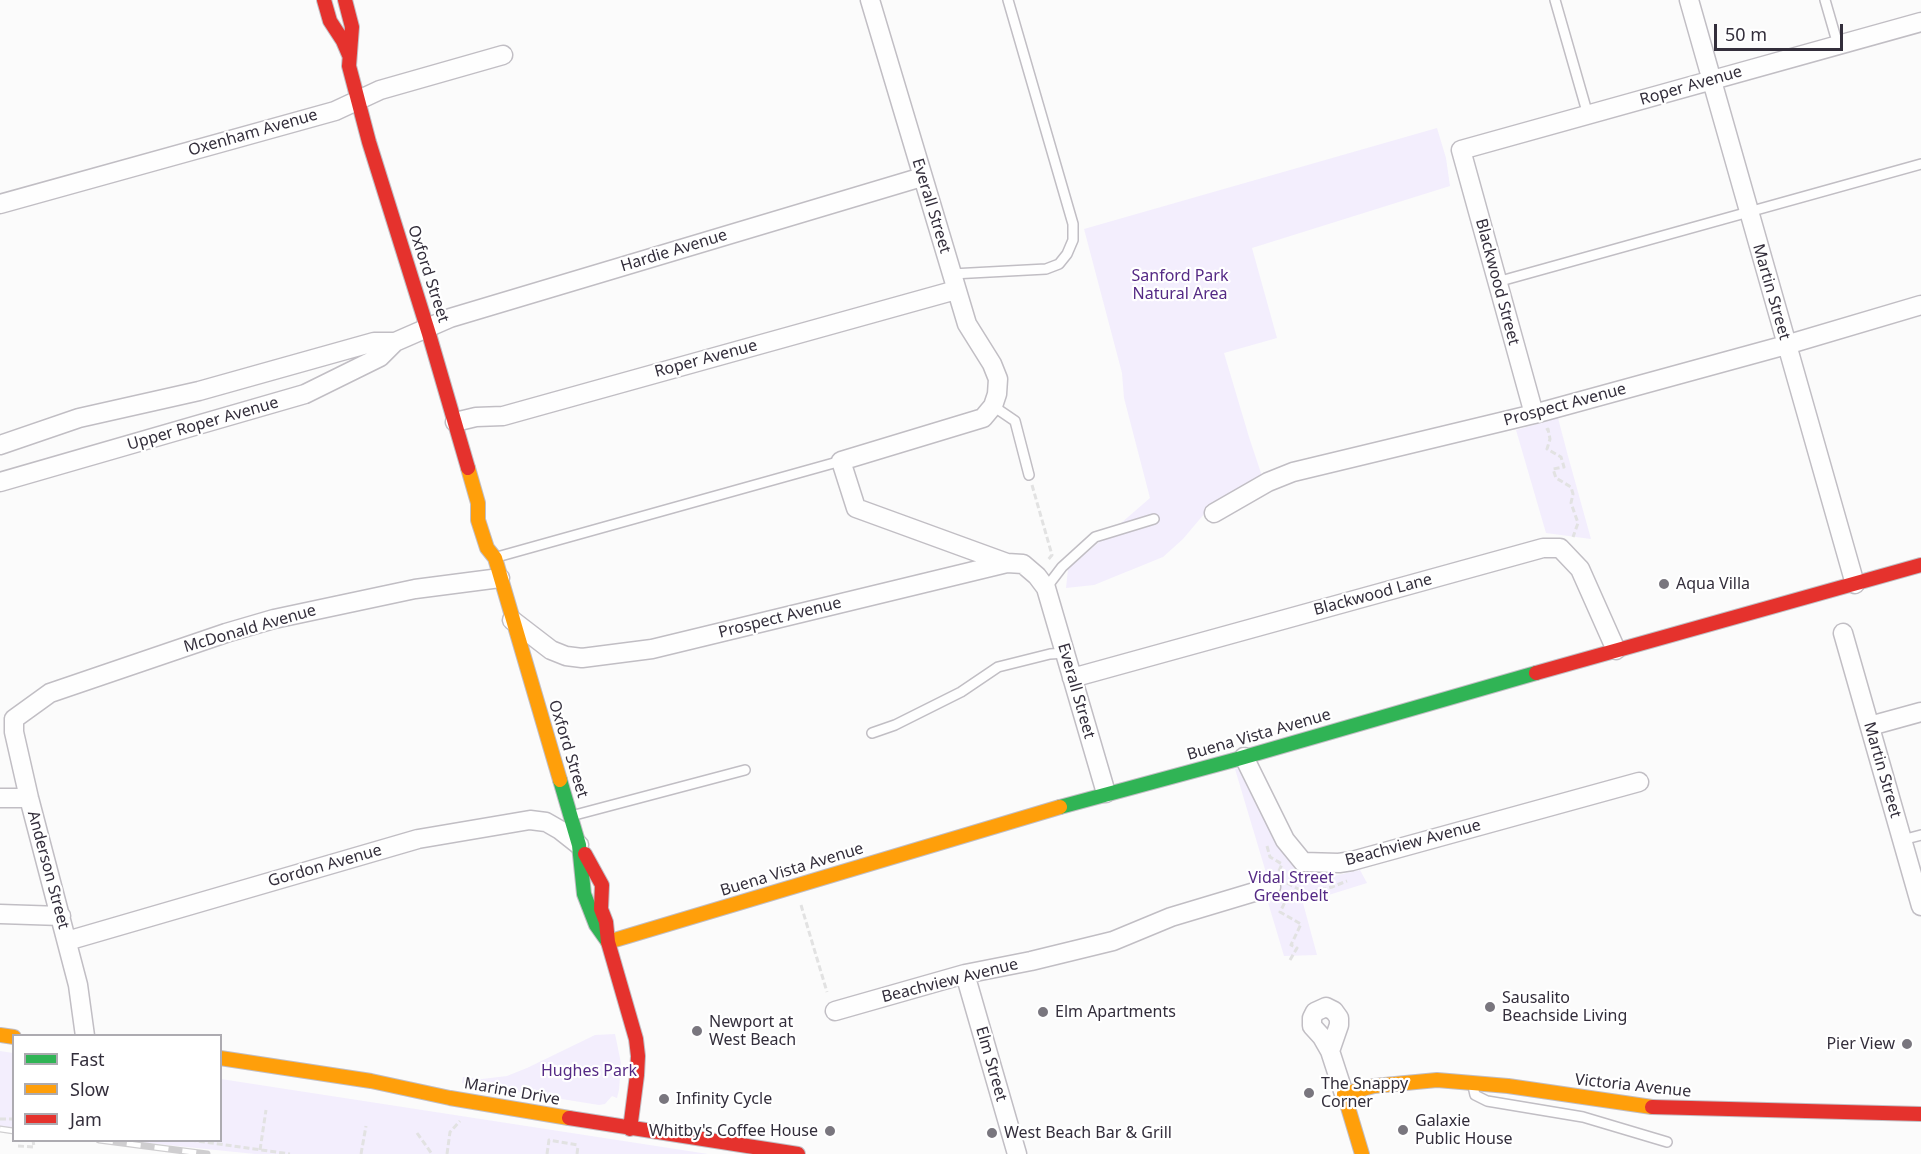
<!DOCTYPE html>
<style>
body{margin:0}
#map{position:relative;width:1921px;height:1154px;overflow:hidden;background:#fbfbfb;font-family:"Noto Sans",sans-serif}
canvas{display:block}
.legend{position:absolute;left:12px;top:1034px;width:210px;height:108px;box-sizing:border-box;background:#fff;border:2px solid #adabb1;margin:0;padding:8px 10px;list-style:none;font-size:18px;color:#332e3b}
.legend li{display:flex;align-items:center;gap:12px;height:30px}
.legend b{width:30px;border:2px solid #adabb1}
.scale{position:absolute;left:1714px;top:24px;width:129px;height:27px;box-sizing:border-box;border:3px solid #332e3b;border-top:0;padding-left:8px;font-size:18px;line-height:21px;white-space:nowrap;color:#332e3b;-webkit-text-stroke:4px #fff;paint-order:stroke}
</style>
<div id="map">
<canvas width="1921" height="1154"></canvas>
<ul class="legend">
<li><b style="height:8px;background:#30b455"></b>Fast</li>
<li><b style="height:8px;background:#ff9f0a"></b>Slow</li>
<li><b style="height:8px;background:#e5322d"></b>Jam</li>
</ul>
<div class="scale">50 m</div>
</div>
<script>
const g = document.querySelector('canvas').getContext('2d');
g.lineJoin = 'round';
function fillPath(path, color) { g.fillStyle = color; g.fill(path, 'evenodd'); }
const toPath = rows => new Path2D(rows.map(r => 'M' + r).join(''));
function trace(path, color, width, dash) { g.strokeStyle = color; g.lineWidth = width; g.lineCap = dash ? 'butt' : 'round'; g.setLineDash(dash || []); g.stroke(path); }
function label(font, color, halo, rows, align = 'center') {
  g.font = font + ' "Noto Sans",sans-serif'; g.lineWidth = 4.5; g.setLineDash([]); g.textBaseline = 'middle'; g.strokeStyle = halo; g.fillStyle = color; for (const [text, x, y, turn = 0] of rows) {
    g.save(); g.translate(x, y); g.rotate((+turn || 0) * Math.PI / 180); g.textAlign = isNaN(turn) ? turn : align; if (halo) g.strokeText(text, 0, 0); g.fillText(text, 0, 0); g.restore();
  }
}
fillPath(toPath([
 [1437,128,1446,158,1450,186,1252,248,1277,338,1224,353,1249,437,1263,479,1210,507,1183,539,1163,557,1094,585,1066,588,1068,569,1150,498,1124,398,1122,373,1084,229],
 [1558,418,1568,456,1591,539,1546,533,1516,430],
 [1243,767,1302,871,1318,876,1329,877,1360,870,1367,883,1303,903,1317,955,1284,956,1264,889,1270,886,1235,769],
 [615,1034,621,1063,619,1090,617,1098,612,1096,605,1104,599,1105,462,1083,463,1077,482,1079,507,1076,527,1068,595,1035],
 [0,1051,13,1053,13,1128,0,1127],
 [221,1079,708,1154,255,1154,128,1141,220,1140]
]), '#f3eefd');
const lane = toPath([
 [1555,0,1588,115],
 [1825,0,1838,45],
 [952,274,1046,269,1059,264,1067,254,1073,240,1073,224,1008,0],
 [1497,282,1921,164],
 [993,406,1015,421,1029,475],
 [497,557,841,461],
 [1046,588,1062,567,1095,537,1154,519],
 [872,733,895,725,961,692,998,667,1050,654,1065,653],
 [571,816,745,770],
 [1902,840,1921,835],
 [1473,1086,1475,1095,1487,1101,1583,1117,1667,1142]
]);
const street = toPath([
 [870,0,967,324,992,364,998,379,997,394,993,406,983,418,841,461,856,508,1007,563],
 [1689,0,1855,584],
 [0,204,335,111,380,90,503,55],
 [1534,414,1461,150,1921,22],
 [455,422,476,417,503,416,956,290],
 [0,445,79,418,199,391,374,342,395,342,450,318,922,177],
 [0,482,305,394,380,357,395,342],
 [1214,513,1268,482,1293,472,1534,414,1786,345,1921,305],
 [512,620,551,650,566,656,582,658,652,649,1007,563,1023,564,1037,576,1046,588,1106,793],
 [1843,633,1921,906],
 [1072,678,1543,548,1560,548,1580,569,1616,650],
 [14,719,50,693,226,633,274,619,415,589,500,578],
 [14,719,14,732,29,798,78,985,85,1036],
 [1870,726,1921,712],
 [1244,757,1285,840,1303,862,1339,863,1352,861,1639,782],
 [0,798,29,798],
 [0,914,61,916],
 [67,941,418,839,530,820,546,822,560,830,579,845],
 [965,974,1017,1154],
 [835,1011,965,974,1031,961,1113,941,1171,917,1271,887],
 [1330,1051,1339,1025,1339,1018,1334,1011,1326,1007,1315,1012,1312,1018,1312,1026,1322,1037,1330,1051,1344,1094]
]);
const fast = toPath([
 [560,780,579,845,584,894,596,925,608,942],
 [1060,807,1234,760,1536,673]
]);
const slow = toPath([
 [468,468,478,503,478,520,487,548,495,558,560,780],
 [608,942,1060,807],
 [0,1035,14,1037],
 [220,1058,371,1081,450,1098,569,1118],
 [1362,1154,1344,1094,1374,1086,1437,1080,1508,1086,1652,1107]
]);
const jam = toPath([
 [324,0,330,21,343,41,349,55],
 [345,0,352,27,349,66,369,142,429,334,468,468],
 [1536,673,1921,565],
 [585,854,602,885,601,909,606,922,608,942,636,1039,638,1056,637,1075,630,1129],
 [1652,1107,1921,1114],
 [569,1118,798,1154]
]);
trace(lane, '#c1bec4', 12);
trace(street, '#c1bec4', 21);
trace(fast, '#c1bec4', 16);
trace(slow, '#c1bec4', 16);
trace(jam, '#c1bec4', 16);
trace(toPath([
 [1546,430,1548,429,1550,439,1547,449,1561,457,1564,467,1553,469,1556,478,1571,487,1573,494,1571,503,1578,523,1573,537],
 [1032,485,1052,555,1047,561],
 [1267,846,1270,857,1282,864,1278,873],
 [1287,883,1300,890,1296,895],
 [801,905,827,992],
 [1290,960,1297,948,1291,945,1301,924,1280,912,1285,902,1293,897,1332,887,1347,881],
 [0,1119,14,1119],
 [417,1133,432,1154],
 [190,1140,290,1154],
 [18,1146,34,1147,33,1140],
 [260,1150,266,1110],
 [361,1154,366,1126],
 [447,1154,450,1132,460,1121],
 [547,1154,549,1140,578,1145],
 [577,1154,578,1146]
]), '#e2e2e2', 3, [6, 3]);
trace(lane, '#fefefe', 9);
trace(street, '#fefefe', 18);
trace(fast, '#30b455', 14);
trace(slow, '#ff9f0a', 14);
trace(jam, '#e5322d', 14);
const rail = toPath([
 [0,1129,14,1131],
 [99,1140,207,1154]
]);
trace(rail, '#cfced0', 7);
trace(rail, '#fff', 4.5, [14]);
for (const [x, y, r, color] of [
 [1664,584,6,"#79767e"],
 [1490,1007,6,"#79767e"],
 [1043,1012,6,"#79767e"],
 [697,1031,6,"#79767e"],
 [1907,1044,6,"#79767e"],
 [1309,1093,6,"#79767e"],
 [664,1099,6,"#79767e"],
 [1403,1130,6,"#79767e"],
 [830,1131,6,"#79767e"],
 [992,1133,6,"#79767e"]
]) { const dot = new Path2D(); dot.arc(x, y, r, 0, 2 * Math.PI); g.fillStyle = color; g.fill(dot); trace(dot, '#fff', 2); }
label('16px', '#332e3b', '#fff', [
 ["Roper Avenue",1691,86,-16],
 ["Oxenham Avenue",253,133,-16],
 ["Everall Street",931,206,73],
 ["Hardie Avenue",674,251,-17],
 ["Oxford Street",428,274,72],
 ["Blackwood Street",1497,282,75],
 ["Martin Street",1771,292,74],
 ["Roper Avenue",706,359,-15],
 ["Prospect Avenue",1565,405,-15],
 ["Upper Roper Avenue",203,424,-16],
 ["Blackwood Lane",1373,595,-15],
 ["Prospect Avenue",780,618,-14],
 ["McDonald Avenue",250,629,-16],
 ["Everall Street",1076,691,74],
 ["Buena Vista Avenue",1259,735,-16],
 ["Oxford Street",568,749,73],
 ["Martin Street",1882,770,74],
 ["Beachview Avenue",1413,843,-15],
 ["Gordon Avenue",325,866,-16],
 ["Anderson Street",48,870,75],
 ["Buena Vista Avenue",792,870,-17],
 ["Beachview Avenue",950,981,-14],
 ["Elm Street",991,1064,74],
 ["Victoria Avenue",1633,1086,6],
 ["Marine Drive",512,1092,10]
]);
label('16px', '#552a85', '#fff', [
 ["Sanford Park",1180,276],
 ["Natural Area",1180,294],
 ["Vidal Street",1291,878],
 ["Greenbelt",1291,896],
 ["Hughes Park",589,1071]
]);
label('16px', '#332e3b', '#fff', [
 ["Aqua Villa",1676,584],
 ["Sausalito",1502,998],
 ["Beachside Living",1502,1016],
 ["Elm Apartments",1055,1012],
 ["Newport at",709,1022],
 ["West Beach",709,1040],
 ["Pier View",1895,1044,"right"],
 ["The Snappy",1321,1084],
 ["Corner",1321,1102],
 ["Infinity Cycle",676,1099],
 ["Galaxie",1415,1121],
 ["Public House",1415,1139],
 ["Whitby's Coffee House",818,1131,"right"],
 ["West Beach Bar & Grill",1004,1133]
], 'left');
</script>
